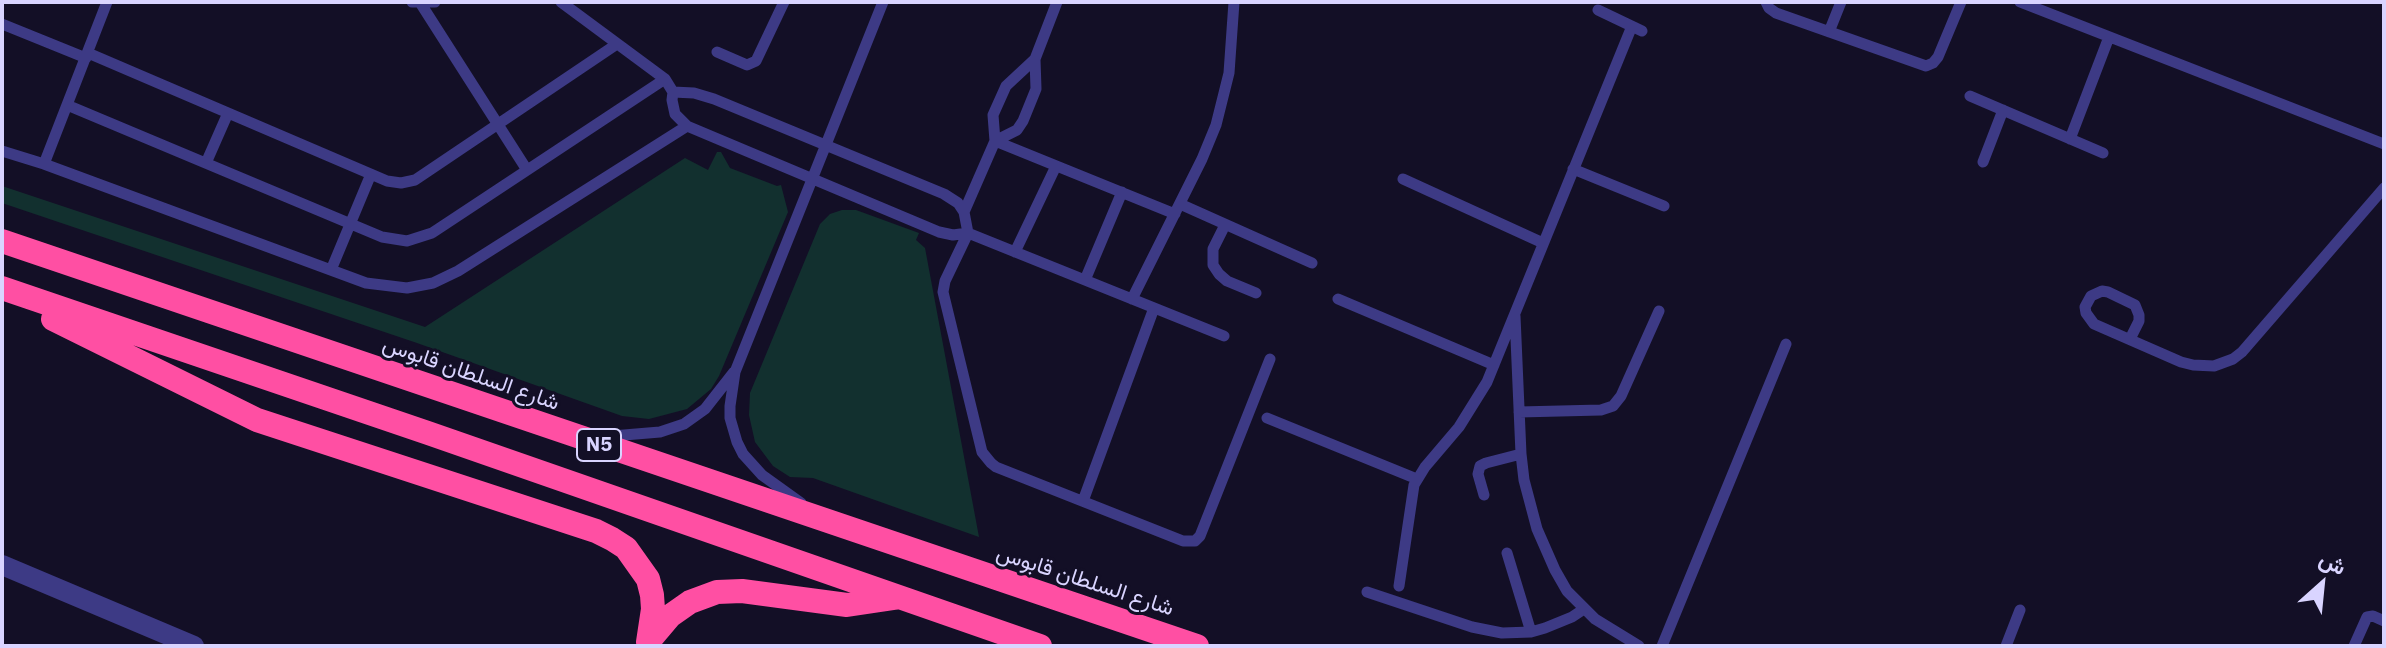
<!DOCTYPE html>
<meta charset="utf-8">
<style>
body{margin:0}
#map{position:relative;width:2386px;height:648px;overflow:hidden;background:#130f26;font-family:"IBM Plex Sans",Vazirmatn,sans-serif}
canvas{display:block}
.frame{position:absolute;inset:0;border:4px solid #d9d4ff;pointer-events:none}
.north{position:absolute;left:2282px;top:544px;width:80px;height:80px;-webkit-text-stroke:6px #130f26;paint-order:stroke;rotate:27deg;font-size:22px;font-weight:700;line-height:32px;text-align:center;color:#d9d4ff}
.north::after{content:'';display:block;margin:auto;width:28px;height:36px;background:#d9d4ff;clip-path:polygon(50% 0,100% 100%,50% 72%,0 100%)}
</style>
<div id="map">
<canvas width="2386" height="648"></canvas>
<div class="frame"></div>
<div class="north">ش</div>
</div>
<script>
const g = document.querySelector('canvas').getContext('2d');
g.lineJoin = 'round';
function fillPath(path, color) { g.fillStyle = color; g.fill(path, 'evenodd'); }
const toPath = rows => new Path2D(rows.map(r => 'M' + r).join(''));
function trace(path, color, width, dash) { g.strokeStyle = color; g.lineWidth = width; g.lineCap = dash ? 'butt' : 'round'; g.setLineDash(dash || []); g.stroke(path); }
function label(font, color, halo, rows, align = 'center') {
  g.font = font + ' "IBM Plex Sans",Vazirmatn,sans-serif'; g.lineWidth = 6; g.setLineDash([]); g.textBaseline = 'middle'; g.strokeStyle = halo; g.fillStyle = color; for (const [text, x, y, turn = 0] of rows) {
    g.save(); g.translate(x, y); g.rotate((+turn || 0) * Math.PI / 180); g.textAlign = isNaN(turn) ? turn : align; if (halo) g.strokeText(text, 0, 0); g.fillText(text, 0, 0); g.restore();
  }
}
fillPath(toPath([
 [717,152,721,152,730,168,777,186,781,185,788,212,719,376,711,389,687,409,649,419,622,416,417,343,2,203,2,186,425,327,685,158,708,170],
 [842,210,856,210,919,233,916,240,925,248,979,537,813,478,790,477,773,466,755,442,749,415,750,393,820,224,830,214]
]), '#12302f');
trace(toPath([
 [412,2,435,2],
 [561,2,665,79,673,92,672,100,675,114,687,126,939,232,953,235,968,233,1224,336],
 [1766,2,1769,8,1776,13,1926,66,1933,63,1938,57,1961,2],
 [2020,2,2384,144],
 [421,4,527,170],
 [1598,10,1642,31],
 [2,24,86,58],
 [1829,32,1841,2],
 [717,52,747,65,756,61,784,2],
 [88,53,387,181,401,183,415,180,617,44],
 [673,92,694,93,714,99,944,194,958,203,964,212,968,233,945,281,943,292,982,452,991,463,996,467,1183,541,1195,541,1200,536,1270,359],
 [1970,96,2103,153],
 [67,105,382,237,407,241,432,233,665,79],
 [2070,139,2109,37],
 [995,141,1175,214],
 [995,141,1017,130,1023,121,1036,89,1035,59,1057,2],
 [2,151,44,164,366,283,407,288,433,283,458,271,687,126],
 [1983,162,2003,110],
 [206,163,228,113],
 [44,164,107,2],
 [1573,169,1664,206],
 [1403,179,1543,243],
 [1180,204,1312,263],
 [964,212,995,141,993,115,1006,86,1035,59],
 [1225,225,1213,249,1213,265,1219,274,1227,281,1256,293],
 [1015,252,1056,166],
 [331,270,371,174],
 [1085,280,1122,192],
 [1132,299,1202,159,1216,125,1229,73,1234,2],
 [1338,299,1494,365],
 [1515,316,1521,454,1524,480,1537,529,1555,570,1567,591,1595,619,1639,646],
 [2130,339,2139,321,2139,315,2135,305,2108,292,2102,291,2091,296,2085,307,2086,313,2094,324,2181,362,2193,365,2214,366,2233,359,2242,352,2384,188],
 [1519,412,1601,410,1613,406,1621,396,1659,311],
 [1267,418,1417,479],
 [600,437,660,432,684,424,705,409,734,372],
 [1484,495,1478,474,1480,466,1486,463,1521,454],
 [1083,501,1154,308],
 [801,503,762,475,743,454,737,442,730,418,730,406,735,372,883,2],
 [1507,553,1531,632],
 [1399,586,1414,485,1425,467,1459,427,1487,382,1632,26],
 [1367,592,1472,627,1502,633,1531,632,1545,628,1572,617,1584,609],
 [1662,646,1786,344],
 [2006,646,2020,610],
 [2354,646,2367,617,2373,616,2384,621]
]), '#3d3a85', 11);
trace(toPath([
 [2,565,194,646]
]), '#3d3a85', 20);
trace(toPath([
 [2,241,1197,646],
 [2,288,428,433,1040,646],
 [53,319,257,420,596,531,612,539,626,548,648,579,652,595,653,609,648,642],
 [648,642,670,616,690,602,717,592,742,591,847,605,894,598]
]), '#ff4fa3', 24);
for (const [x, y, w] of [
 [599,445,44]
]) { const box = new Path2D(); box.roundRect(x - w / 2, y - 16, w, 32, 6); g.fillStyle = '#130f26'; g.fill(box); trace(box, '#d9d4ff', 2); }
label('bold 20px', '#d9d4ff', null, [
 ["N5",599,445]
]);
label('22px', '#d9d4ff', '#130f26', [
 ["شارع السلطان قابوس",471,374,19],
 ["شارع السلطان قابوس",1085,581,18]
]);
</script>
